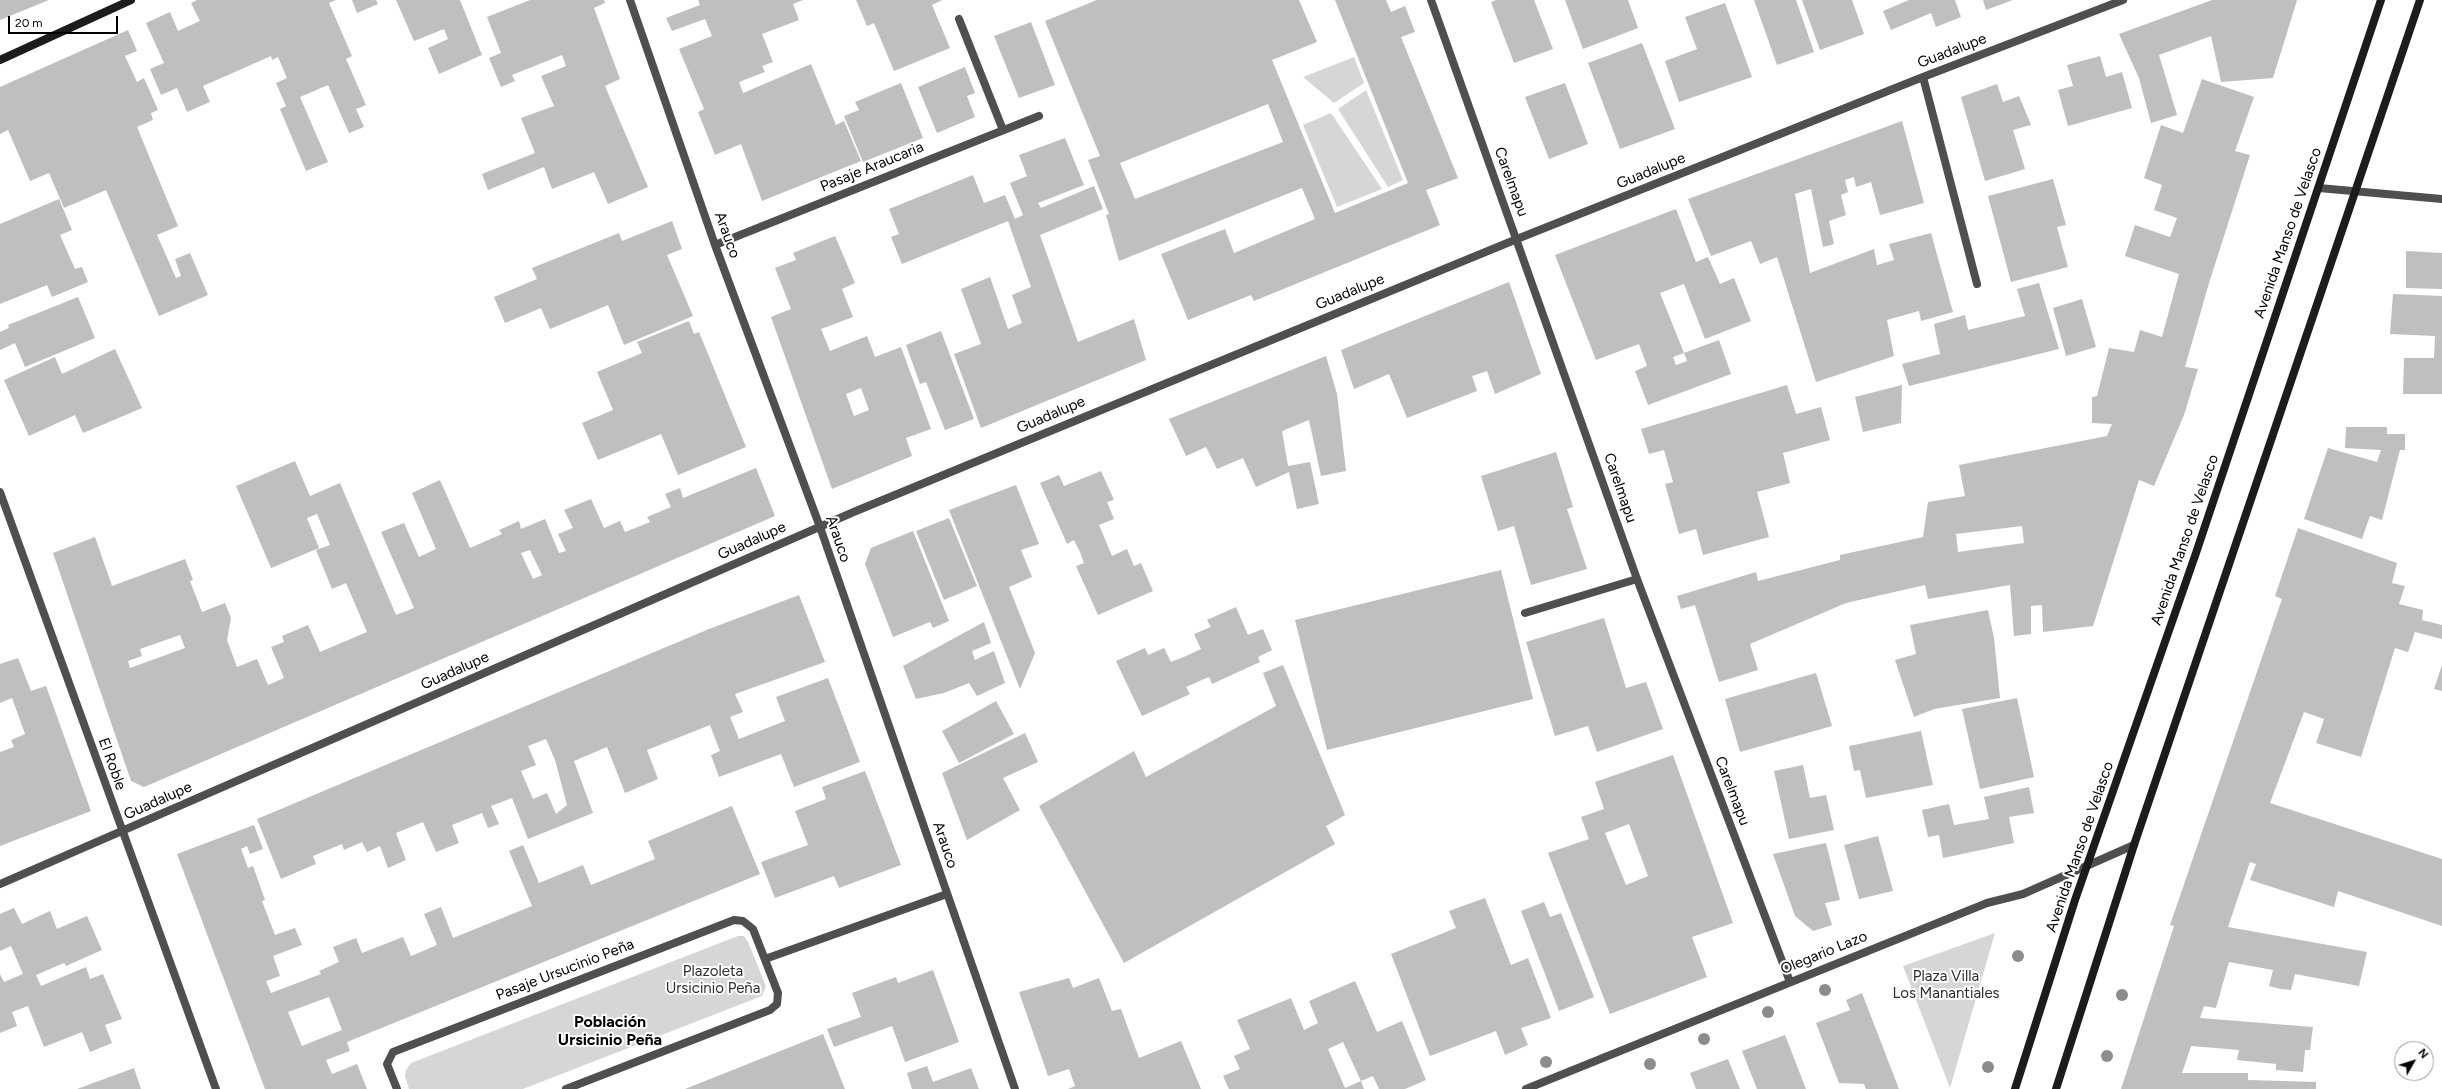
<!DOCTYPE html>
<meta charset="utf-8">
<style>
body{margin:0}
#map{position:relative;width:2442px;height:1089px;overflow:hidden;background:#fff;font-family:Figtree,sans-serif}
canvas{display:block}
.north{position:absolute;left:2394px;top:1041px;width:40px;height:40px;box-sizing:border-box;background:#fff;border:1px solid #999;border-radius:50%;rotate:51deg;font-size:11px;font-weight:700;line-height:16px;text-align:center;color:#000}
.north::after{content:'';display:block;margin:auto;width:14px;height:18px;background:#000;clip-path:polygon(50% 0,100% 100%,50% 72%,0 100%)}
.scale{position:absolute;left:8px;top:16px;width:110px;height:18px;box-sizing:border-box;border:2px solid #000;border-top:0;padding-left:5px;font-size:12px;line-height:14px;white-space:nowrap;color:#000;-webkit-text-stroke:3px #fff;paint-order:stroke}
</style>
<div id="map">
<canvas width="2442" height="1089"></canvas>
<div class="north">N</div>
<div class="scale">20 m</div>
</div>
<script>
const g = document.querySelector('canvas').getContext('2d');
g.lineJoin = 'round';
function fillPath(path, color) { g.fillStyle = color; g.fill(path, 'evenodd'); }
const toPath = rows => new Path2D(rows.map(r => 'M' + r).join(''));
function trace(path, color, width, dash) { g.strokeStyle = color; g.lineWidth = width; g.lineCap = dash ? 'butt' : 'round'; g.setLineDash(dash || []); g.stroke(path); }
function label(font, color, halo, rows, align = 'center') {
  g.font = font + ' Figtree,sans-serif'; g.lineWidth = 4; g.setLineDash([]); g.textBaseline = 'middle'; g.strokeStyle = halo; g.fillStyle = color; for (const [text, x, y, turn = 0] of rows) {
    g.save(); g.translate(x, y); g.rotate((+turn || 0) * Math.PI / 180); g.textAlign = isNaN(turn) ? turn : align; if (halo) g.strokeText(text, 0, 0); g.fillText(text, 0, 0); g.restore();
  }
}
fillPath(toPath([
 [1354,57,1364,83,1334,103,1303,77],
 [1366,90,1403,180,1388,187,1338,109],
 [1331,113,1382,189,1337,207,1303,125],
 [1995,933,1950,1088,1903,966],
 [738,936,744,936,748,942,766,986,762,996,523,1089,409,1089,405,1076,406,1070,411,1063]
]), '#d6d6d6');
fillPath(toPath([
 [0,0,49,0,0,20],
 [197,0,336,0,329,3,352,56,346,59,366,105,356,109,364,127,349,133,328,85,300,97,328,162,306,171,280,109,286,106,276,83,287,78,278,57,272,60,271,56,203,86,210,102,187,112,177,88,161,95,150,69,164,63,146,23,170,12,178,31,200,21,191,3],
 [352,0,376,0,378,4,357,13],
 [396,0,460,0,482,55,439,74,428,48,448,39,444,29,414,41],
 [530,0,604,0,605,3,594,8,620,79,605,86,648,187,608,204,594,172,552,189,544,167,488,190,482,174,535,153,521,118,554,106,541,76,566,66,562,55,512,75,515,81,501,87,489,58,501,53,487,17],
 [698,0,803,0,793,4,799,20,762,34,773,62,762,66,765,72,739,82,743,93,811,64,836,125,844,121,861,161,762,201,741,144,715,155,698,112,704,109,679,49,712,36,705,19,672,31,666,18,700,5],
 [856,0,942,0,932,5,950,48,894,71,874,23,867,26],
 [1097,0,1299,0,1317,42,1272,60,1335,213,1408,183,1335,0,1386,0,1391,12,1405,6,1415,32,1401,37,1458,178,1426,190,1440,225,1254,301,1251,295,1188,320,1161,254,1225,229,1234,253,1315,219,1302,188,1119,261,1106,215,1109,214,1088,160,1100,156,1045,21],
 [1268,104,1283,142,1135,199,1120,163],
 [1496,0,1534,0,1553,49,1514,63,1491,2],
 [1565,0,1628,0,1638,28,1583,49],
 [1754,0,1796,0,1814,52,1777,65],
 [1802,0,1852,0,1864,34,1820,50],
 [1909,0,1955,0,1961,17,1936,27,1931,13,1891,30,1883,11],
 [1983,0,2013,0,1986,10],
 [2212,0,2297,0,2273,78,2221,82,2211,36,2159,55,2177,115,2151,123,2139,78,2119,34],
 [1725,3,1752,77,1679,102,1665,61,1697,49,1685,17],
 [1031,22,1055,85,1019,98,994,36],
 [128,30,137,51,125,56,137,82,144,78,158,110,151,113,153,120,137,127,178,226,157,235,176,278,181,276,175,259,190,253,208,295,159,316,106,190,64,208,49,173,30,181,8,130,0,134,0,87],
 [1642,43,1675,129,1620,149,1588,63],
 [2100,56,2106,77,2122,72,2132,108,2068,126,2058,90,2073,86,2067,65],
 [965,67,975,93,967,96,975,117,937,133,918,87],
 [2202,79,2254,97,2235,151,2250,155,2209,283,2185,367,2198,369,2184,415,2154,486,2139,480,2093,626,2043,632,2042,605,2031,606,2031,634,2014,636,2010,585,1928,599,1925,585,1846,603,1750,644,1758,670,1719,682,1695,605,1681,609,1677,596,1756,572,1758,581,1840,560,1840,555,1923,537,1928,502,1965,496,1959,465,2107,436,2112,424,2092,423,2092,397,2097,396,2109,348,2134,352,2140,330,2162,337,2179,274,2125,256,2135,225,2170,237,2177,218,2154,210,2162,185,2144,178,2161,125,2183,133],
 [2022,526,2024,543,1958,552,1956,534],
 [901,83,923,138,863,162,844,116,859,110,855,102],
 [1565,83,1588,144,1549,159,1525,97],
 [1997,84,2003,102,2019,96,2031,125,2013,130,2025,169,1985,181,1961,97],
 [1902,121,1924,203,1880,215,1871,182,1856,187,1854,177,1845,180,1848,192,1841,195,1846,215,1829,221,1834,244,1823,247,1811,189,1795,194,1810,273,1874,249,1877,265,1894,260,1889,244,1931,233,1953,312,1921,321,1919,311,1887,320,1894,356,1816,382,1777,257,1760,264,1751,241,1711,256,1688,199],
 [1065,138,1084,185,1038,203,1041,208,1094,186,1103,209,1040,235,1078,342,1134,319,1146,360,981,428,954,354,981,344,961,289,990,277,1008,329,1022,323,1012,295,1031,287,1008,221,902,264,891,237,899,234,889,209,973,175,984,203,1005,195,1015,219,1023,215,1010,183,1027,176,1019,155],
 [2053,179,2066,225,2057,227,2068,267,2011,282,1988,196],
 [59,199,72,230,60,235,75,269,82,267,88,282,52,297,47,285,0,304,0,224],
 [1676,209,1696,262,1708,257,1720,284,1734,278,1751,321,1705,339,1684,284,1660,293,1684,353,1673,357,1676,365,1687,361,1684,353,1719,340,1731,374,1648,405,1635,371,1647,366,1639,344,1596,360,1555,255],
 [672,221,682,249,667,255,693,316,624,345,608,305,550,329,541,308,505,323,494,297,537,279,532,268,619,233,622,241],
 [835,236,855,283,842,289,853,317,821,329,830,351,867,336,875,357,901,347,931,429,906,438,912,456,832,489,771,317,791,309,775,268,796,260,793,253],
 [861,388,869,410,854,416,846,394],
 [2406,251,2442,253,2442,289,2406,288],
 [1509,282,1541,374,1495,394,1487,371,1472,376,1477,391,1407,418,1389,374,1354,389,1341,350],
 [2039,283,2059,349,1909,386,1902,364,1940,354,1934,324,1965,315,1968,330,2025,316,2017,289],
 [2393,294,2442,296,2442,394,2403,394,2404,358,2434,358,2435,336,2390,334],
 [78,297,95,338,25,367,15,343,0,350,0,332,9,328,8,325],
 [2082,299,2096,347,2066,356,2053,308],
 [689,321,694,334,699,332,746,447,678,475,661,434,598,460,582,423,613,410,597,372,642,353,637,342],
 [941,331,974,419,945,430,926,382,920,384,906,345],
 [115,349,142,408,83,433,75,415,29,436,4,380,55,357,62,374],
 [1326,356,1337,394,1346,471,1321,476,1309,420,1282,431,1288,466,1310,462,1319,504,1297,509,1289,472,1256,487,1243,458,1217,469,1206,447,1186,456,1169,419],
 [1787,385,1796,414,1821,407,1830,440,1783,453,1790,483,1757,492,1769,537,1703,555,1696,529,1679,534,1665,484,1673,482,1664,450,1649,454,1641,429],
 [1902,385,1901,423,1863,432,1855,397],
 [2346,427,2387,427,2387,434,2405,434,2405,450,2400,450,2382,520,2370,516,2362,539,2304,519,2328,448,2377,462,2381,450,2345,448],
 [1556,452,1573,507,1567,509,1587,569,1531,585,1514,526,1498,531,1481,476],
 [295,461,310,496,340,483,396,615,414,608,381,532,404,523,419,557,436,549,412,493,440,480,470,548,502,534,499,530,519,521,521,529,545,519,559,553,566,551,558,534,573,528,564,510,591,499,604,528,620,521,625,532,650,522,647,517,671,507,665,494,680,488,683,498,756,468,775,516,144,787,131,781,53,553,95,537,112,586,185,559,193,580,190,581,202,612,225,603,231,618,227,640,237,667,257,659,268,685,284,678,271,647,284,642,282,636,308,625,320,652,367,632,346,583,332,589,316,550,330,545,317,514,307,518,319,548,271,568,236,486],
 [530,550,542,575,533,579,521,553],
 [180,635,185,648,130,668,128,661,142,656,140,649],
 [1101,471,1114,500,1107,502,1114,519,1099,525,1112,556,1127,549,1134,566,1141,563,1153,591,1098,615,1076,566,1084,563,1080,552,1074,540,1067,544,1040,483,1059,475,1064,486],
 [1016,485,1039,544,1021,550,1032,577,1009,587,1035,653,1020,689,949,510],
 [949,518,977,586,944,600,916,531],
 [2298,528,2397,563,2392,583,2405,586,2399,604,2423,610,2422,620,2442,625,2442,639,2415,632,2408,652,2395,648,2361,757,2316,743,2324,719,2304,712,2270,803,2442,859,2442,926,2338,891,2334,907,2250,880,2256,864,2250,862,2228,927,2367,952,2359,986,2295,974,2291,990,2281,989,2269,986,2273,970,2229,962,2216,1008,2204,1006,2200,1018,2313,1027,2310,1050,2305,1050,2303,1072,2276,1070,2276,1064,2237,1060,2239,1050,2191,1046,2182,1073,2248,1073,2248,1080,2316,1082,2316,1089,2121,1089,2174,926,2170,925,2282,599,2275,596],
 [913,531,949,621,933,628,930,622,893,637,865,564,871,548],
 [1501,570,1533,699,1327,750,1295,620],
 [799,595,825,662,735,694,743,712,730,717,739,739,785,721,776,697,828,678,860,762,794,787,781,754,719,777,711,755,720,751,710,725,647,750,658,779,625,793,607,747,574,761,593,813,528,839,512,798,491,806,499,824,488,828,482,813,452,825,459,843,436,852,423,822,396,833,406,860,388,868,380,846,367,852,362,842,344,850,342,844,313,856,316,864,281,879,257,819,709,629],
 [546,739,555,760,567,805,556,814,547,793,533,799,521,771,536,765,528,746],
 [1236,607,1248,635,1263,629,1272,650,1258,657,1260,662,1212,684,1209,677,1186,687,1190,694,1142,716,1116,661,1145,648,1148,655,1164,648,1171,662,1186,656,1201,649,1194,634,1211,627,1207,620],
 [1988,610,1994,638,2000,698,1934,709,1914,717,1895,660,1916,654,1910,625],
 [1604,618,1626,688,1646,682,1663,729,1597,752,1588,726,1555,736,1526,642],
 [984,622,991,643,972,651,975,660,994,651,1005,683,977,696,969,683,944,693,916,699,903,666],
 [18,658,31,691,46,686,91,811,0,846,0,752,14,747,11,740,25,734,12,698,0,703,0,664],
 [1283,665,1345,815,1326,826,1335,844,1124,963,1039,806,1134,751,1146,777,1276,706,1263,673],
 [2442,665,2442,691,2434,689],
 [1816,673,1832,726,1740,752,1725,699],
 [2017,698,2034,777,1980,789,1962,709],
 [996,701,1014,734,959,763,942,731],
 [1921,731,1933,785,1866,798,1860,770,1854,771,1849,746],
 [1025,733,1038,762,1003,778,1020,810,967,840,942,773],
 [1673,755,1733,923,1692,937,1707,977,1610,1014,1548,853,1589,839,1581,817,1604,809,1595,782],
 [1629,824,1648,876,1626,885,1605,833],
 [1803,765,1810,798,1826,795,1834,830,1789,839,1774,771],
 [865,771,901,865,839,888,834,876,775,898,761,862,808,845,795,811,826,799,822,787],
 [2029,787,2034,813,2009,817,2014,843,1943,858,1939,835,1928,837,1922,810,1949,804,1954,825,1989,819,1984,797],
 [732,806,760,874,347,1042,350,1051,326,1060,332,1074,357,1064,367,1089,265,1089,177,854,254,825,263,849,250,854,247,846,241,849,248,868,253,866,265,900,262,901,275,935,295,928,302,945,273,956,280,976,266,981,271,993,321,974,319,971,339,962,333,947,356,938,362,953,403,937,411,956,437,945,424,914,441,907,453,938,532,906,509,851,523,845,539,883,583,865,591,885,655,859,648,841],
 [329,997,342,1030,302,1046,288,1012],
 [1878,836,1893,891,1859,899,1844,845],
 [1826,843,1840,900,1825,903,1832,925,1813,931,1795,916,1773,854],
 [1485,898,1511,965,1528,958,1551,1018,1521,1028,1528,1045,1505,1055,1496,1031,1430,1056,1391,954,1456,928,1449,911],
 [1544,902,1550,917,1561,913,1594,997,1559,1011,1521,911],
 [14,908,22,924,50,911,57,929,87,916,102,950,66,966,64,963,36,975,41,986,86,967,90,979,103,974,122,1019,105,1025,112,1043,90,1052,82,1032,44,1047,28,1006,12,1012,17,1026,0,1033,0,974,4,982,23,974,11,946,0,951,0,914],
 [933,970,959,1042,905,1062,892,1026,834,1047,827,1029,861,1017,852,993,896,977,898,983],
 [1069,978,1073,988,1099,978,1112,1011,1121,1009,1139,1058,1181,1041,1201,1089,1068,1089,1075,1086,1069,1069,1048,1076,1019,992],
 [1355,981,1377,1032,1402,1021,1426,1080,1405,1089,1379,1089,1373,1076,1361,1081,1364,1089,1229,1089,1223,1076,1240,1069,1234,1056,1250,1049,1237,1020,1291,998,1304,1030,1318,1023,1309,1001],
 [1343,1042,1361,1081,1345,1088,1328,1049],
 [1862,993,1899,1089,1866,1089,1864,1084,1839,1083,1816,1023,1850,1010,1846,1000],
 [823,1034,845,1089,685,1089],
 [1785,1035,1806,1089,1757,1089,1742,1051],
 [1728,1059,1740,1089,1696,1089,1690,1073],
 [927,1066,933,1082,971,1068,979,1089,912,1089,907,1073],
 [134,1068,141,1089,77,1089]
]), '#bfbfbf');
trace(toPath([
 [1525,613,1637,579]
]), '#4f4f4f', 8);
trace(toPath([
 [630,0,715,245,820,527,1015,1089],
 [1431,0,1637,579,1790,982],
 [959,19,1003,130],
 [1923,77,1977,284],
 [2319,188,2442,199],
 [715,245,1039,116],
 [0,492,216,1089],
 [0,884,856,511,1517,239,1923,77,2123,0],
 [765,959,947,894],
 [397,1089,387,1064,393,1052,734,920,743,921,753,929,778,993,777,1004,770,1010,566,1089],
 [1526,1089,1987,903,2023,894,2134,845]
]), '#4f4f4f', 8);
trace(toPath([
 [0,60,131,0],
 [2015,1089,2075,900,2196,553,2381,0],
 [2056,1089,2134,845,2420,0]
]), '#1c1c1c', 8);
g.fillStyle = '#8c8c8c';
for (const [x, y] of [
 [2018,956],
 [1825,990],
 [2122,995],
 [1768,1012],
 [1704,1039],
 [2107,1056],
 [1546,1062],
 [1650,1064],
 [1988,1067]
]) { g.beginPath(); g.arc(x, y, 6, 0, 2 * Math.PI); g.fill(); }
label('15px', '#000', '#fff', [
 ["Guadalupe",1952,51,-21],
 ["Pasaje Araucaria",872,167,-22],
 ["Guadalupe",1651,171,-22],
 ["Carelmapu",1511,182,70],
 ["Avenida Manso de Velasco",2288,233,-71],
 ["Arauco",727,235,70],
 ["Guadalupe",1350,292,-22],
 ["Guadalupe",1051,415,-23],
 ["Carelmapu",1620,488,71],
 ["Arauco",838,539,71],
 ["Avenida Manso de Velasco",2185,540,-71],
 ["Guadalupe",752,541,-24],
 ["Guadalupe",455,671,-24],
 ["El Roble",112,764,70],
 ["Carelmapu",1732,791,69],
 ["Guadalupe",158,801,-24],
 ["Arauco",945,845,71],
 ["Avenida Manso de Velasco",2080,847,-71],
 ["Olegario Lazo",1824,953,-22],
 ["Pasaje Ursucinio Peña",565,970,-21]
]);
label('15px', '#2d2d2d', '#fff', [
 ["Plazoleta",713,972],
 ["Ursicinio Peña",713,989],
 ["Plaza Villa",1946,977],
 ["Los Manantiales",1946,994]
]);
label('bold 16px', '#000', '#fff', [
 ["Población",610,1022],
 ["Ursicinio Peña",610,1040]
]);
</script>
